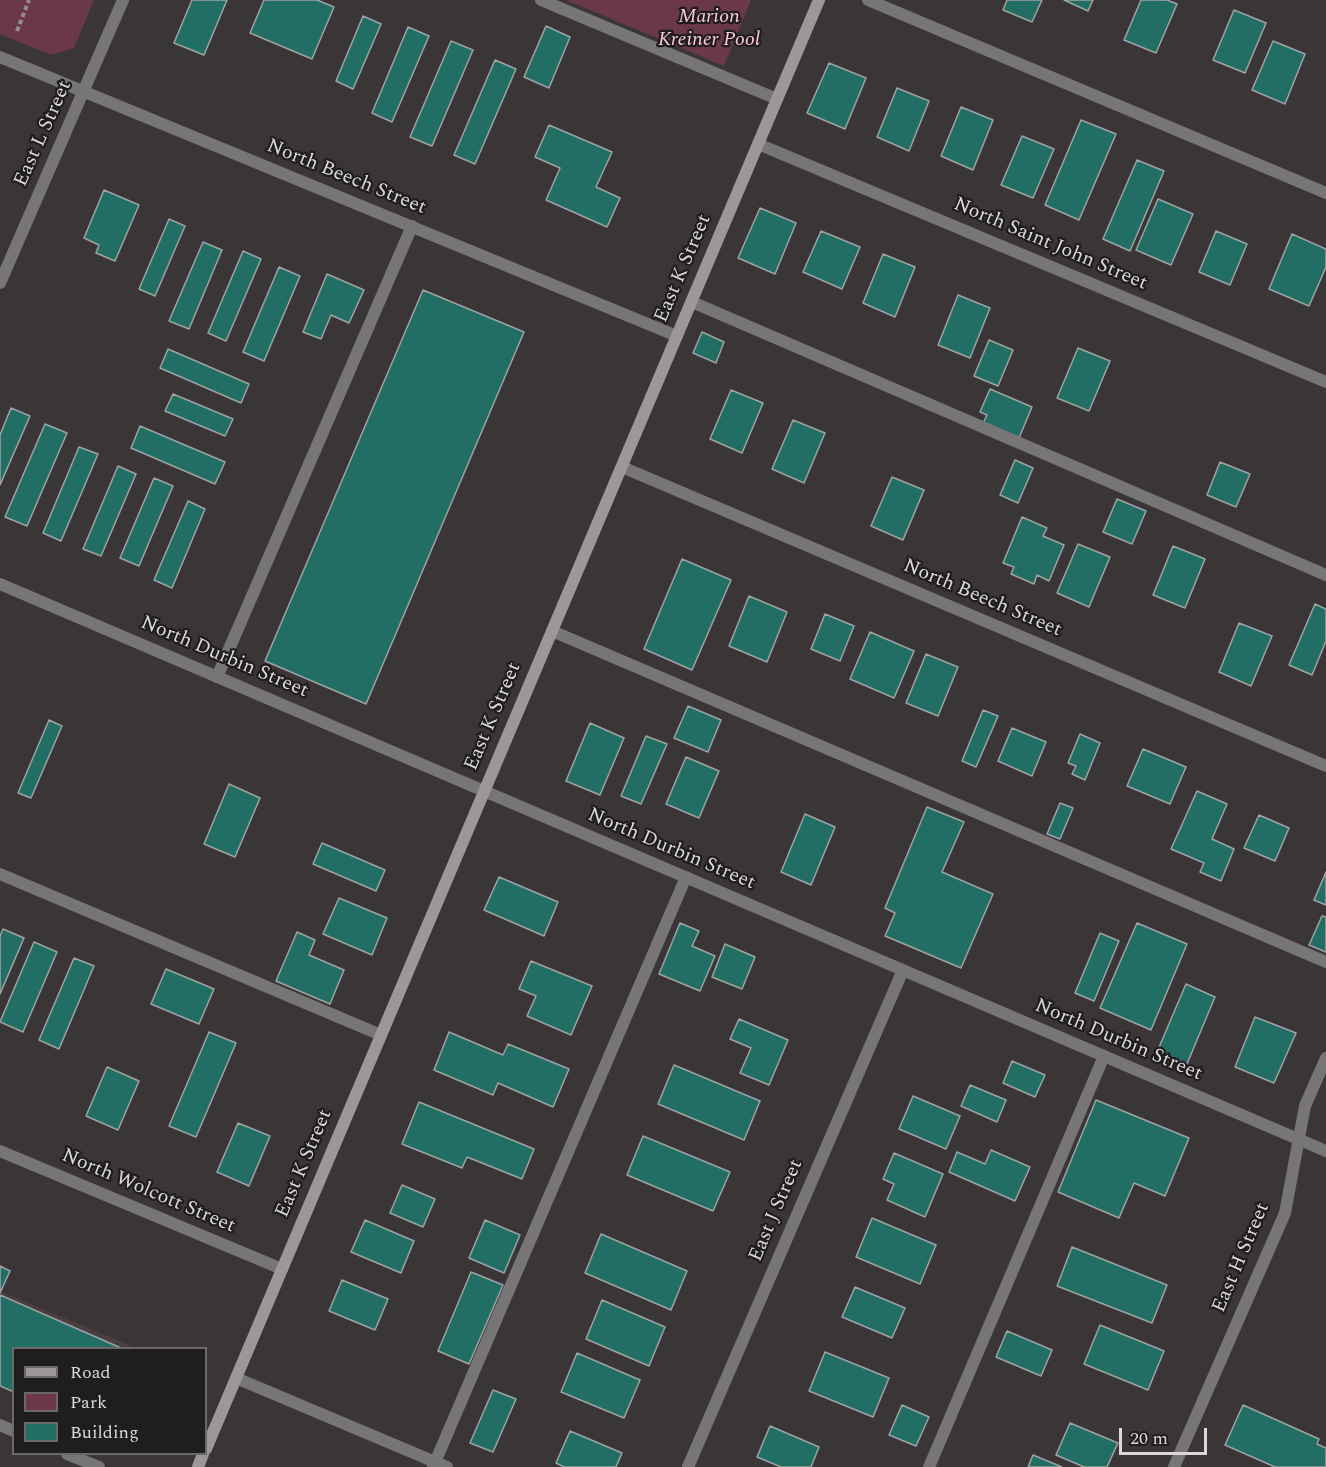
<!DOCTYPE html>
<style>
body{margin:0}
#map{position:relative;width:1326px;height:1467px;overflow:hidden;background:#3a3536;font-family:Spectral,serif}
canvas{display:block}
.legend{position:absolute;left:12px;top:1347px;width:195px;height:108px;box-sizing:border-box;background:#1f1d1d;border:2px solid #6b6868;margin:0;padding:8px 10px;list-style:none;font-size:18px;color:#dcd8d9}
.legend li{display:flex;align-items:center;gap:12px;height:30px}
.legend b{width:30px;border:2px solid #6b6868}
.scale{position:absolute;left:1119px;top:1428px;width:88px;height:27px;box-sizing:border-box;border:3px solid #dcd8d9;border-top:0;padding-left:8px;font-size:18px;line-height:21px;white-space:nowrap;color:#dcd8d9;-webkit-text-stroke:4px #1f1d1d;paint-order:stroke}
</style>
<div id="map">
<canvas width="1326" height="1467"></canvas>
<ul class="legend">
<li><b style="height:8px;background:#9c9899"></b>Road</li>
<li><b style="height:16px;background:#6a3846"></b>Park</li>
<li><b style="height:16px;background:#236e64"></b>Building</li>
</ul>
<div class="scale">20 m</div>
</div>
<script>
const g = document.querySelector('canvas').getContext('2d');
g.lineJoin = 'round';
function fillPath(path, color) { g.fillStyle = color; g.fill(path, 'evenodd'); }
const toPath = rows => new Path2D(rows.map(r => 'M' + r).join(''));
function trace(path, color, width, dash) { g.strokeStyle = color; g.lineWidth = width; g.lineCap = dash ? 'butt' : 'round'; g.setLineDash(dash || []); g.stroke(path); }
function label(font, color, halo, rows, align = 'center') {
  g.font = font + ' Spectral,serif'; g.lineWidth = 4.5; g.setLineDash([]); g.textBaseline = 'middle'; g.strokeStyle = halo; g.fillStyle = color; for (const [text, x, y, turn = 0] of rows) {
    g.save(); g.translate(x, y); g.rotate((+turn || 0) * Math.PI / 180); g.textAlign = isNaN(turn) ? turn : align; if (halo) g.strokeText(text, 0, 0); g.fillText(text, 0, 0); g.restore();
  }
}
fillPath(toPath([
 [0,1291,136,1348,14,1348,0,1378]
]), '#4a3e41');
fillPath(toPath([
 [0,0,94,0,74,48,51,55,0,34],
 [566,0,751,0,724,66]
]), '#6a3846');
const building = toPath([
 [192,0,227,0,204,55,174,43,192,0],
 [264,0,317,0,334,7,312,59,250,33,264,0],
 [1007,0,1042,0,1032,22,1003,10,1007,0],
 [1064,0,1093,0,1088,11,1064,0],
 [1141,0,1167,0,1177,4,1156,53,1124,40,1141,0],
 [1234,10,1266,23,1245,73,1213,60,1234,10],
 [363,16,381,24,353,89,336,81,363,16],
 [546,26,570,37,549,88,524,77,546,26],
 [408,27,429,36,392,122,372,113,408,27],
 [451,41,473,50,432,146,410,137,451,41],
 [1273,41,1305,54,1285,104,1252,90,1273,41],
 [495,60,516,69,475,164,454,155,495,60],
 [829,63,866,78,845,129,807,113,829,63],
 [897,88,929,101,909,151,877,137,897,88],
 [961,107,993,120,973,170,941,156,961,107],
 [1081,120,1116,134,1079,220,1045,205,1081,120],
 [549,125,612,152,596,187,620,198,607,227,546,200,560,168,535,157,549,125],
 [1022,136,1054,149,1033,198,1001,185,1022,136],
 [1137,160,1164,171,1130,251,1103,239,1137,160],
 [104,190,139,205,115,261,96,253,99,245,84,238,104,190],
 [1158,199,1193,214,1171,265,1136,250,1158,199],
 [760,208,796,223,775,274,738,258,760,208],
 [169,219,185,226,155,296,139,289,169,219],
 [821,231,860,247,842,289,803,272,821,231],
 [1216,231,1247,244,1230,285,1199,272,1216,231],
 [1292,234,1326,249,1326,267,1309,306,1269,289,1292,234],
 [203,242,222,250,189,329,169,321,203,242],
 [243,251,261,259,226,341,208,333,243,251],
 [883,254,915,267,895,317,863,303,883,254],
 [279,267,300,276,264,361,243,352,279,267],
 [327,274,364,290,349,323,331,315,321,339,303,332,327,274],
 [423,290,524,332,366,704,265,661,423,290],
 [958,295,990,308,970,358,938,345,958,295],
 [702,332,724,342,716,363,693,353,702,332],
 [989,340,1013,350,998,386,974,376,989,340],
 [1078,348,1110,361,1089,411,1057,398,1078,348],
 [168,349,249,384,241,403,160,368,168,349],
 [990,389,1032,407,1019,438,983,423,987,415,980,412,990,389],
 [731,390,763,403,742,453,710,439,731,390],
 [173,394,233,419,225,436,165,411,173,394],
 [11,408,30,416,0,485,0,435,11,408],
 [793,420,825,433,804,483,772,469,793,420],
 [45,424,67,433,27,526,5,517,45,424],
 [140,426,225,462,215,484,131,448,140,426],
 [79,447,98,454,61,541,43,533,79,447],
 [1015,460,1033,468,1018,503,1000,495,1015,460],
 [1220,462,1250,474,1236,507,1207,495,1220,462],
 [118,466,136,474,101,556,83,549,118,466],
 [892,477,924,490,903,540,871,526,892,477],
 [154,478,173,486,139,566,120,558,154,478],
 [1117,499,1146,511,1132,544,1103,532,1117,499],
 [188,501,205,509,172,588,154,580,188,501],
 [1022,517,1047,528,1043,536,1064,545,1049,581,1037,575,1034,584,1011,574,1014,567,1003,563,1022,517],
 [1078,544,1110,557,1089,607,1057,593,1078,544],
 [1173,546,1205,559,1185,608,1153,595,1173,546],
 [682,559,731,580,692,670,644,649,682,559],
 [749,596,787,612,767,662,729,646,749,596],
 [1315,604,1326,609,1326,641,1312,675,1289,665,1315,604],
 [825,614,854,626,840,661,811,649,825,614],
 [1239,623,1272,636,1251,686,1219,672,1239,623],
 [870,632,914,651,894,698,850,679,870,632],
 [926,654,958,667,938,716,906,703,926,654],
 [688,706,721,720,708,752,674,738,688,706],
 [983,710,998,716,976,767,962,761,983,710],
 [49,720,62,726,31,798,18,793,49,720],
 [590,723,624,738,600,795,566,781,590,723],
 [1012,728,1046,742,1032,776,998,761,1012,728],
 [1080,734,1100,743,1085,780,1072,774,1076,766,1068,763,1080,734],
 [646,736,667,744,641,804,621,796,646,736],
 [1143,749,1186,767,1170,804,1127,786,1143,749],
 [686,757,719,771,699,818,666,804,686,757],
 [229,784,260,798,235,857,204,844,229,784],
 [1197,791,1227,804,1212,839,1234,849,1221,881,1200,872,1204,863,1171,849,1197,791],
 [1060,803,1073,808,1060,839,1047,834,1060,803],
 [927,807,964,822,942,872,993,894,961,968,885,936,895,913,885,908,927,807],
 [805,814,835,827,811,885,781,872,805,814],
 [1259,815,1289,828,1275,861,1244,848,1259,815],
 [322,843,385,870,376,891,313,864,322,843],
 [1326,872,1326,905,1314,900,1326,872],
 [499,877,558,902,544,936,484,910,499,877],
 [339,898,387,918,372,955,323,934,339,898],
 [1322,916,1326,917,1326,952,1309,945,1322,916],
 [680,923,699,931,692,946,715,956,700,991,659,974,680,923],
 [1137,923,1187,944,1151,1030,1100,1008,1137,923],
 [3,929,24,938,0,994,0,936,3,929],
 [297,932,315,940,309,955,344,970,330,1004,276,981,297,932],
 [1100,933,1119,941,1094,1001,1075,993,1100,933],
 [34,942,57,952,23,1032,0,1022,34,942],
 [725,944,755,957,742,989,712,977,725,944],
 [74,958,94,966,59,1049,39,1040,74,958],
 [531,961,592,986,571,1035,527,1016,536,996,519,989,531,961],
 [166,969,214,989,199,1024,151,1004,166,969],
 [1186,984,1215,997,1187,1064,1157,1052,1186,984],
 [1255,1017,1296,1033,1274,1083,1235,1067,1255,1017],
 [739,1019,788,1040,769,1085,740,1073,751,1048,730,1039,739,1019],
 [209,1032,236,1043,196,1137,169,1126,209,1032],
 [449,1032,503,1055,508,1044,569,1069,553,1107,498,1083,493,1095,434,1070,449,1032],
 [1012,1061,1045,1075,1035,1097,1003,1083,1012,1061],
 [674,1065,760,1101,744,1140,658,1104,674,1065],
 [107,1067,139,1081,118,1130,86,1116,107,1067],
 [970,1085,1006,1100,997,1122,961,1106,970,1085],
 [913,1096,960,1116,946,1149,899,1129,913,1096],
 [1096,1100,1189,1138,1165,1196,1134,1183,1119,1218,1058,1192,1096,1100],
 [419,1102,534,1149,522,1179,467,1157,462,1168,402,1144,419,1102],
 [238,1123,270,1136,249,1186,217,1172,238,1123],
 [643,1136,730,1172,713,1211,627,1175,643,1136],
 [991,1150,1030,1167,1015,1201,949,1172,957,1152,985,1164,991,1150],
 [894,1153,943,1174,925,1217,887,1200,894,1184,883,1179,894,1153],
 [402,1185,435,1199,423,1227,390,1213,402,1185],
 [872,1218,936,1245,920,1284,856,1257,872,1218],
 [365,1220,414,1241,401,1273,351,1252,365,1220],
 [485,1220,520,1235,504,1273,469,1258,485,1220],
 [601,1234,687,1271,671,1310,585,1273,601,1234],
 [1072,1247,1167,1285,1152,1323,1057,1286,1072,1247],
 [0,1266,10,1271,0,1293,0,1266],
 [471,1272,503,1285,469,1364,438,1351,471,1272],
 [342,1280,388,1299,375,1330,329,1311,342,1280],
 [855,1287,905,1308,892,1338,842,1317,855,1287],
 [0,1295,121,1348,14,1348,14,1392,0,1386,0,1295],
 [602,1300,665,1327,649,1366,586,1339,602,1300],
 [1100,1325,1164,1351,1148,1390,1084,1364,1100,1325],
 [1007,1331,1052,1350,1041,1376,996,1357,1007,1331],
 [825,1352,889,1378,873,1417,809,1391,825,1352],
 [577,1353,640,1380,624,1418,561,1392,577,1353],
 [493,1390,516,1399,493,1452,470,1443,493,1390],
 [902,1405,929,1417,916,1446,889,1435,902,1405],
 [1243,1405,1319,1439,1317,1444,1326,1448,1326,1467,1275,1467,1225,1445,1243,1405],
 [1070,1423,1118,1443,1107,1467,1084,1467,1056,1455,1070,1423],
 [770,1426,819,1447,811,1467,781,1467,757,1457,770,1426],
 [570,1431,622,1453,616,1467,564,1467,556,1463,570,1431],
 [1033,1455,1062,1467,1028,1467,1033,1455]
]);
fillPath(building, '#236e64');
trace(building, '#9ea4a3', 1.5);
trace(toPath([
 [17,31,29,0]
]), '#918d8e', 4, [4.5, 3]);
trace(toPath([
 [541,0,777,99],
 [868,0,1326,193],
 [692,302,1326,575],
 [552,631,1326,962],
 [217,677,412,226],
 [0,874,381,1035],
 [0,1425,14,1431],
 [67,1454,99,1467],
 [433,1467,686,877],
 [929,1467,1104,1056]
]), '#787576', 12);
trace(toPath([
 [0,57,677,336],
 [758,144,1326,382],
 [0,283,123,0],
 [622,467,1326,766],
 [0,584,1326,1151],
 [0,1151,282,1269],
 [236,1378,447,1467],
 [688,1467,903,970],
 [1174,1467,1285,1213,1305,1106,1326,1058]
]), '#787576', 12);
trace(toPath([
 [206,1449,819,0],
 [198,1467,203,1454]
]), '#9c9899', 12);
label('italic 20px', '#fdc8d4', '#1f1d1d', [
 ["Marion",709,18],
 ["Kreiner Pool",709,41]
]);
label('20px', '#dcd8d9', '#1f1d1d', [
 ["East L Street",44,134,-66],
 ["North Beech Street",346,178,22],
 ["North Saint John Street",1050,245,23],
 ["East K Street",684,269,-67],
 ["North Beech Street",982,599,23],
 ["North Durbin Street",224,658,23],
 ["East K Street",494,717,-67],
 ["North Durbin Street",671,850,23],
 ["North Durbin Street",1118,1041,23],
 ["East K Street",305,1164,-67],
 ["North Wolcott Street",148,1192,23],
 ["East J Street",777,1211,-67],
 ["East H Street",1242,1258,-67]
]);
</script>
